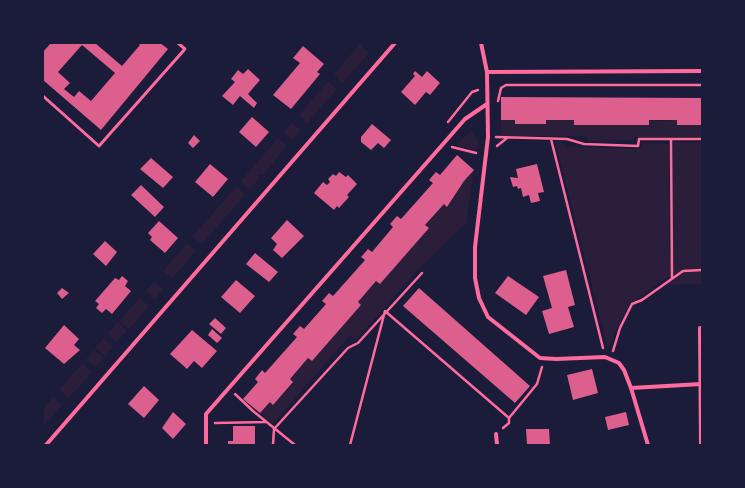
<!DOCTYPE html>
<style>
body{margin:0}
#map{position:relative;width:745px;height:488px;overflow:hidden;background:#1b1b3a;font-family:"Fira Sans",sans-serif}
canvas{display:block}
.frame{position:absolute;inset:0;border:44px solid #1b1b3a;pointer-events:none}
</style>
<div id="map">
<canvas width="745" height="488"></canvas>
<div class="frame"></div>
</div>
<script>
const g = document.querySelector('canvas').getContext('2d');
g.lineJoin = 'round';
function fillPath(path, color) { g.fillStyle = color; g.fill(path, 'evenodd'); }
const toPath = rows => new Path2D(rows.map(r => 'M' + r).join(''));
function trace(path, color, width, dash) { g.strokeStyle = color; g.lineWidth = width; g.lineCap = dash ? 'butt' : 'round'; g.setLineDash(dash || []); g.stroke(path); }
fillPath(toPath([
 [360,44,369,53,342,83,334,74],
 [328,81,337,89,307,123,299,115],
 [501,120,515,120,516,124,546,124,546,120,574,120,574,124,677,120,677,125,702,125,702,137,634,137,634,140,588,141,587,136,501,136],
 [292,123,301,130,293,140,283,133],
 [471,131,478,140,478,150,456,145],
 [278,138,287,146,263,175,258,174,259,179,251,188,248,188,241,181],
 [555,141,565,144,565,147,642,149,643,143,669,144,669,254,673,253,673,142,702,142,702,284,669,285,668,277,629,304,608,348],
 [474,170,466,223,415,273,356,340,350,335,273,424,260,413,270,402,273,405,293,383,290,379,308,358,312,361,361,305,358,302,376,281,380,284,429,228,425,225,444,204,448,206,464,181],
 [237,186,243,192,244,196,202,244,192,237],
 [187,243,196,251,172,279,163,271],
 [154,282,163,289,155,299,146,291],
 [140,298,149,306,129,329,119,321],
 [118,322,127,331,117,342,107,334],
 [104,338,113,347,105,356,96,347],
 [94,350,104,358,96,367,86,359],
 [82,363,92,372,69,398,59,390],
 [53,397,62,405,43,427,43,409]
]), '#2a1e3b');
fillPath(toPath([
 [51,43,95,43,122,66,140,45,137,43,160,43,168,49,101,130,43,80,43,52],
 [82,45,115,73,91,101,79,91,74,97,64,89,70,83,58,72],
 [303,46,324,64,317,72,320,74,291,109,273,95,300,63,293,58],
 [248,69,260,80,248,94,257,103,254,108,240,96,233,105,222,96,235,82,231,79,238,70,243,74],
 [415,71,422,77,427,71,440,83,430,95,426,92,415,105,401,92,415,76,413,74],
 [501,97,702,98,702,125,677,125,677,120,649,120,649,125,574,125,574,120,546,120,546,124,515,124,515,120,501,120],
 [252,117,269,132,256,147,239,132],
 [372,124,391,140,384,148,378,143,371,150,361,142,361,137],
 [194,135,200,141,193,148,188,143],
 [457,155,474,170,464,181,447,207,444,204,425,225,429,228,380,284,376,281,358,302,361,305,312,361,308,358,290,379,293,382,273,405,270,402,260,413,243,399,258,382,255,379,262,370,265,373,297,337,293,334,300,326,304,329,326,304,322,301,329,293,333,296,365,260,361,257,368,249,372,252,393,227,390,224,397,216,401,219,433,183,429,180,436,172,440,175],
 [151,158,173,177,163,188,140,169],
 [210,164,228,179,213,197,195,182],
 [537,164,544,192,538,193,540,201,531,203,529,195,523,197,521,188,518,189,517,186,513,187,510,177,518,178,516,169],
 [339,172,346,177,348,175,357,184,347,195,349,197,339,208,337,206,334,210,314,193,323,182,327,185,330,182,328,179,333,174,336,176],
 [141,185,164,207,155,217,131,195],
 [287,220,304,236,282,258,273,250,277,244,271,238],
 [159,221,178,238,165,253,150,240,152,237,148,233],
 [105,241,117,252,106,266,93,254],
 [255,253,278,272,269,282,246,264],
 [566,270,575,305,568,307,574,327,549,334,542,311,552,308,543,276],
 [122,276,128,281,125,286,131,291,112,314,106,309,102,313,96,308,99,304,95,301,115,278,119,280],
 [508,276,539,297,526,315,495,293],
 [236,280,255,296,240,313,221,297],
 [62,288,69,293,62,299,57,293],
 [419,288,530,386,515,403,403,306],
 [215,318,226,328,221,334,209,324],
 [64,325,79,339,74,345,80,350,64,364,45,348],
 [212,329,222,338,217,343,208,335],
 [192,330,217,351,202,368,194,361,187,369,170,354],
 [592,369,598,393,573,400,567,375],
 [144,386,159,400,144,418,128,404],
 [173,412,186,424,173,439,162,428],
 [626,412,629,425,608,430,605,417],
 [233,426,255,426,255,445,228,445,228,441,233,441],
 [526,429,549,429,550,445,527,445]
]), '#dd5f8e');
trace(toPath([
 [498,101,501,88,506,85,702,85],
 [448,122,472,92,478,90],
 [496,137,567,139,584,144,638,146,639,139,702,139],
 [551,139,603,348],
 [671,139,672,277],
 [497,146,507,138],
 [452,147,476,153],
 [613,351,620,328,632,304,642,300,683,271,702,270],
 [235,394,253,411,295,445],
 [215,423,266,422],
 [503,428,509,423,509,418,537,384,542,367],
 [273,445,274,429,348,348,358,343,422,273],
 [350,445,385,311,509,418]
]), '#ff6b9d', 2.5);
trace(toPath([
 [43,96,99,146,185,49,178,43]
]), '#ff6b9d', 3);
trace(toPath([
 [481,43,487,72,488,137,475,247,475,278,479,298,488,317,540,358,556,359,605,357,619,363,624,370,631,388,648,445],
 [487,72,702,71],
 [700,328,701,445],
 [631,388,701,384],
 [496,434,497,445],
 [46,445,395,43],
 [206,445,206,414,465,119,487,104]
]), '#ff6b9d', 4);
</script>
